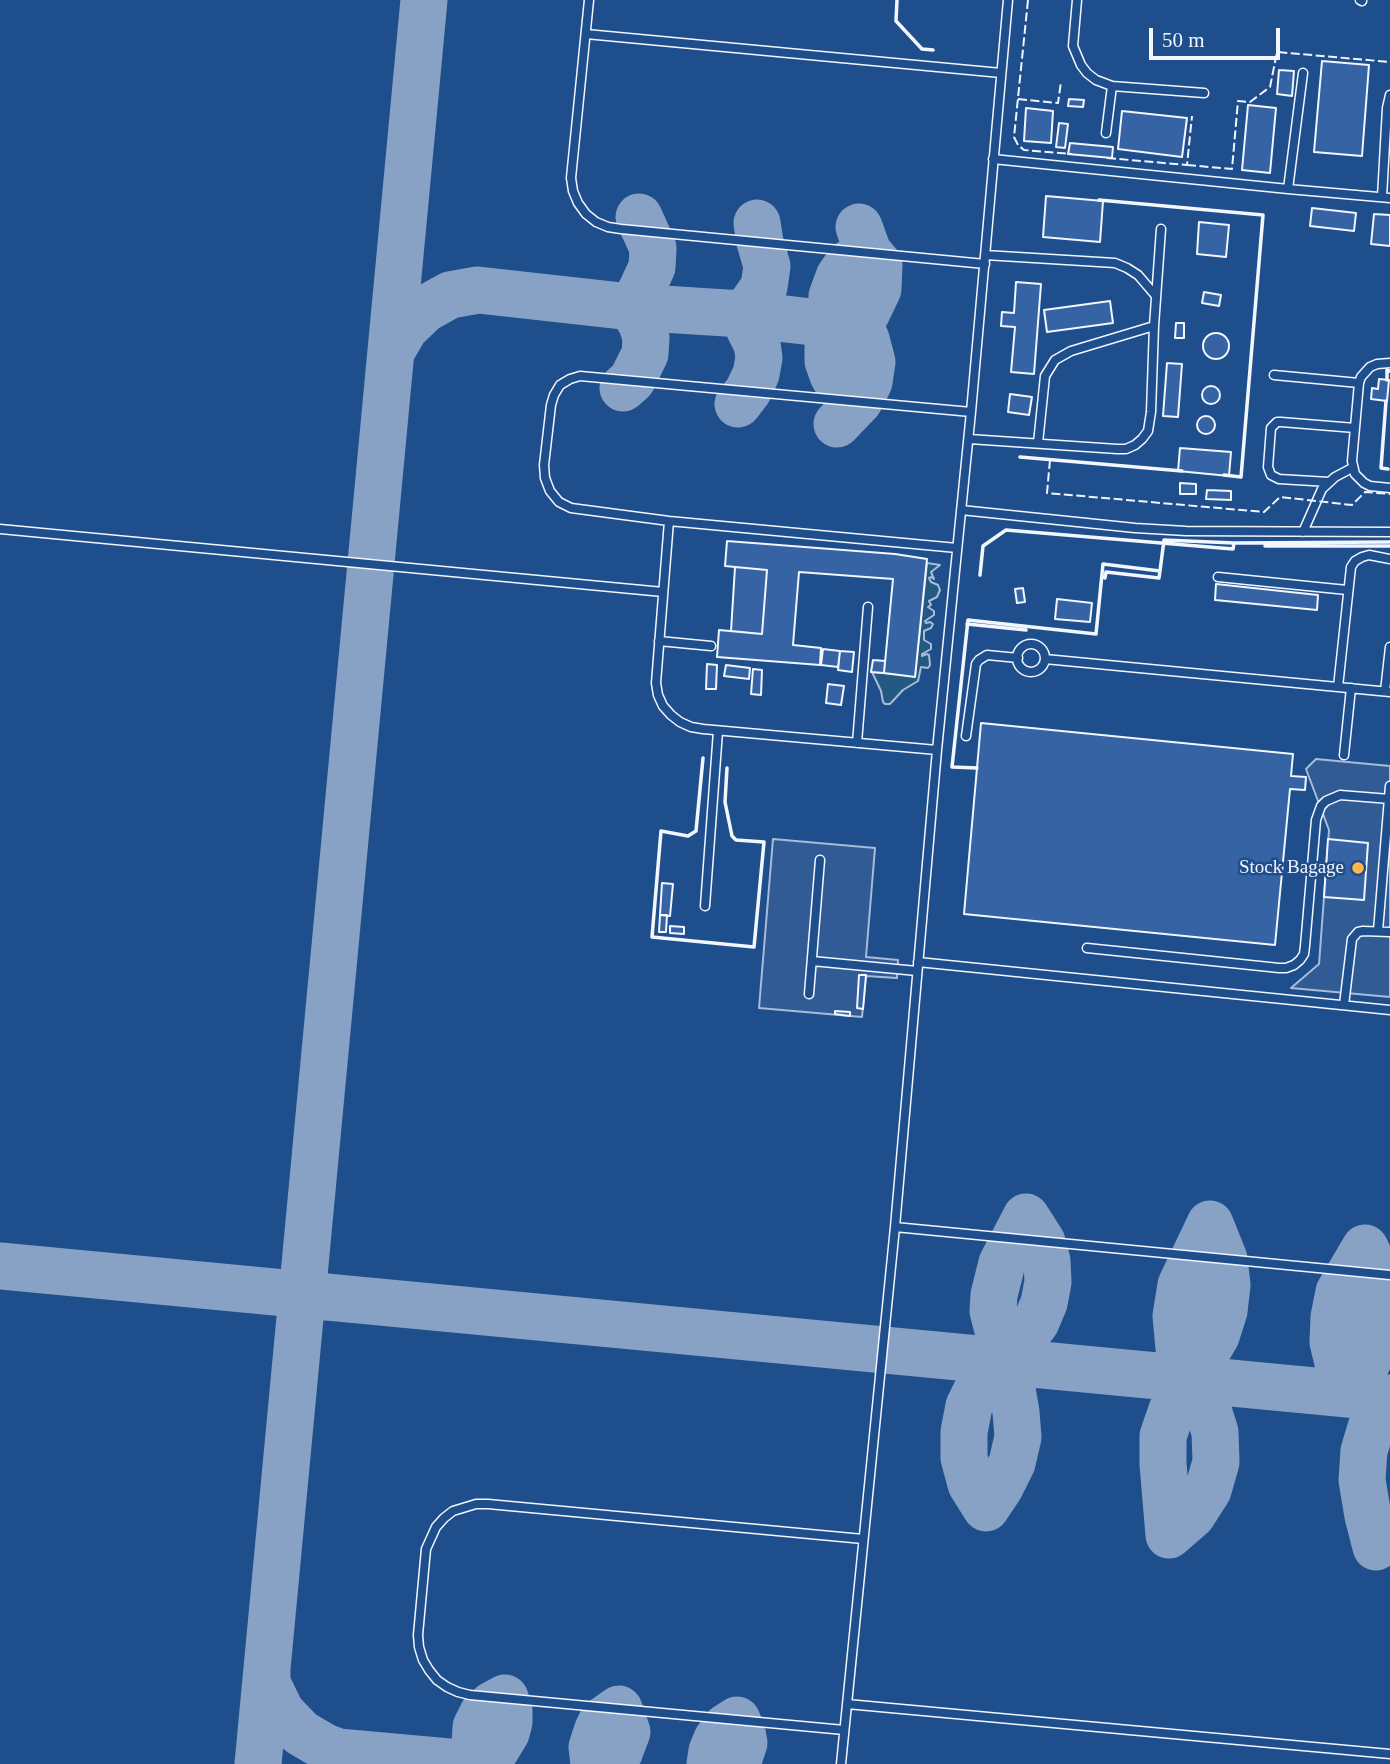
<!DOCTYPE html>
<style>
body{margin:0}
#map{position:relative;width:1390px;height:1764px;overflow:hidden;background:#1f4e8c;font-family:"Times New Roman",serif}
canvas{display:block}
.scale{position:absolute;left:1149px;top:28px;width:131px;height:32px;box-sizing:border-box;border:4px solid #f2f6ff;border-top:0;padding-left:9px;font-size:21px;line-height:24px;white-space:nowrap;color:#f2f6ff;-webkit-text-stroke:5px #1f4e8c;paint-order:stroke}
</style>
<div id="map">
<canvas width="1390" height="1764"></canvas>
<div class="scale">50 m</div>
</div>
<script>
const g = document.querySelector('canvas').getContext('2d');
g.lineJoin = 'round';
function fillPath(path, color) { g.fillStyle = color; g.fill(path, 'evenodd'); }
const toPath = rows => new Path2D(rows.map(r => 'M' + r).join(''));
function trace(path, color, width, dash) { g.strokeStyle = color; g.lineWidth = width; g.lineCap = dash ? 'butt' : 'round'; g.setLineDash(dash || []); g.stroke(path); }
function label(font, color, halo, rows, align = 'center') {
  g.font = font + ' "Times New Roman",serif'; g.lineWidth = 5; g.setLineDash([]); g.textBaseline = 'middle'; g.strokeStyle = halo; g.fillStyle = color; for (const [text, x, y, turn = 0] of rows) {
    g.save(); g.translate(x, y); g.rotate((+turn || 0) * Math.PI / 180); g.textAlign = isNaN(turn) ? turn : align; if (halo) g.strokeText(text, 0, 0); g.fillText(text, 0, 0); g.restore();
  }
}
const green = toPath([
 [927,563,940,565,931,572,934,579,931,577,929,578,931,582,938,585,940,590,937,597,929,601,931,605,928,607,934,611,934,615,925,621,926,623,930,622,933,624,931,628,924,631,924,640,931,644,931,649,922,654,922,656,927,654,929,655,930,665,928,668,921,667,918,681,903,690,890,704,885,704,883,702,881,691,872,672,915,676,927,563]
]);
fillPath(green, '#245a82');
trace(green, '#a8bbd7', 2);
const parking = toPath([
 [1316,759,1390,766,1390,997,1291,988,1319,964,1329,830,1306,769,1316,759],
 [773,839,875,848,866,957,898,960,897,978,866,976,862,1017,759,1008,773,839]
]);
fillPath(parking, '#305b95');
trace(parking, '#a8bbd7', 2);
trace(toPath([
 [391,352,405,328,425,309,450,295,478,290,631,307,742,314,847,326],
 [623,388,632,380,645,354,646,338,642,324,631,307,641,291,652,267,653,248,639,217],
 [859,401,841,389,833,375,828,361,828,345,832,333,837,325,833,313,832,296,839,277,848,264,868,252],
 [738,404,748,391,756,374,759,358,757,344,742,314,752,304,764,287,767,266,760,242,757,223],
 [837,424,859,401,869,382,872,362,866,339,857,328,847,326,866,314,878,289,879,265,868,252,859,227],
 [1026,1217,1002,1263,994,1295,993,1311,1006,1361,1011,1384,1016,1412,1018,1437,1012,1463,1000,1487,986,1508,971,1484,964,1458,964,1432,969,1406,981,1382,1006,1361,1036,1322,1044,1303,1048,1282,1047,1261,1042,1242,1026,1217],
 [0,1266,1390,1398],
 [1347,1394,1363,1371,1374,1348,1380,1323,1382,1298,1377,1273,1365,1248],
 [1347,1394,1339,1367,1333,1342,1334,1317,1339,1292,1365,1248],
 [1169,1535,1192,1515,1208,1490,1216,1462,1215,1432,1206,1404,1192,1378,1179,1348,1176,1316,1181,1285,1210,1224],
 [1169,1535,1163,1464,1163,1436,1172,1410,1216,1336,1224,1311,1227,1285,1224,1259,1210,1224],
 [1376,1547,1368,1516,1362,1480,1364,1451,1373,1421,1388,1398,1390,1401],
 [267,1672,267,1683,281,1712,301,1733,325,1747,338,1752,471,1764],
 [258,1764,424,0],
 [479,1764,475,1745,476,1727,483,1713,492,1705,505,1698,509,1710,509,1722,506,1733,495,1751,481,1764],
 [594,1764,592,1747,598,1729,602,1721,619,1709,627,1732,619,1753,610,1764],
 [710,1764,712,1751,717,1739,726,1727,737,1720,742,1732,744,1743,737,1764]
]), '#88a2c6', 47);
const building = toPath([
 [1322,61,1369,65,1362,156,1314,152,1322,61],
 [1279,70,1294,71,1292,96,1277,94,1279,70],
 [1069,99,1084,100,1083,107,1068,106,1069,99],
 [1248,105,1276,108,1270,173,1242,170,1248,105],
 [1026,108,1053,111,1051,143,1024,141,1026,108],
 [1122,111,1187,118,1182,157,1118,149,1122,111],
 [1059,123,1068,124,1065,148,1056,147,1059,123],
 [1070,143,1113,147,1112,158,1068,154,1070,143],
 [1046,196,1103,201,1100,242,1043,237,1046,196],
 [1312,208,1356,213,1354,231,1310,226,1312,208],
 [1374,214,1390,215,1390,246,1371,244,1374,214],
 [1199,222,1229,225,1226,257,1197,254,1199,222],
 [1016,282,1041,284,1034,374,1011,372,1015,327,1001,326,1002,312,1014,313,1016,282],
 [1204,292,1221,295,1219,306,1202,303,1204,292],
 [1110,301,1113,323,1047,332,1044,310,1110,301],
 [1176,323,1184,323,1184,338,1175,338,1176,323],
 '1203 346a13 13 0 1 1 26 0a13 13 0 1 1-26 0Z',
 [1167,363,1182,364,1178,417,1163,416,1167,363],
 [1379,379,1389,380,1387,401,1371,399,1372,388,1378,389,1379,379],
 '1202 395a9 9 0 1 1 18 0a9 9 0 1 1-18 0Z',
 [1010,394,1032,397,1029,415,1008,412,1010,394],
 '1197 425a9 9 0 1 1 18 0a9 9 0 1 1-18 0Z',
 [1180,448,1231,452,1229,476,1178,471,1180,448],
 [1180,483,1196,484,1196,494,1180,494,1180,483],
 [1207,490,1231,491,1231,500,1206,499,1207,490],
 [727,541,895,554,927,559,915,677,884,673,893,579,799,572,793,645,821,648,820,665,717,657,719,630,762,634,767,570,725,566,727,541],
 [735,567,767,570,762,634,731,631,735,567],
 [1216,584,1318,595,1317,610,1215,600,1216,584],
 [1023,588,1025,602,1017,603,1015,589,1023,588],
 [1057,599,1092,603,1090,622,1055,619,1057,599],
 [823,649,840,651,838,667,821,665,823,649],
 [840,651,854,652,852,672,838,670,840,651],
 [873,660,885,661,884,673,871,672,873,660],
 [707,664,717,665,716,689,706,689,707,664],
 [726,665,750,668,749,679,724,676,726,665],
 [753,669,762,670,761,695,751,694,753,669],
 [828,684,844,686,841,705,826,703,828,684],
 [981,723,1293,754,1291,776,1306,777,1305,790,1290,789,1275,945,964,914,981,723],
 [1328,839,1368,843,1364,900,1324,897,1328,839],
 [662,883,673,884,670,916,660,915,662,883],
 [660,915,667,915,666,932,659,932,660,915],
 [670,926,684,927,684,934,670,933,670,926],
 [859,975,866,975,863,1009,857,1008,859,975],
 [835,1011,850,1012,850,1016,835,1014,835,1011]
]);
fillPath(building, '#3563a3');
trace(building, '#f2f6ff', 2);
const lane = toPath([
 [589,0,571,178,573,191,578,203,586,214,596,222,608,227,621,229,985,264],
 [1077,0,1073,46,1081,65,1087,73,1096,80,1112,86,1204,93],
 [1360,0,1362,1],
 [586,34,1001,73],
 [1106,133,1112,86],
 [993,159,1288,189,1390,198],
 [1288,189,1303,73],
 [1382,197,1387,108,1390,95],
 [985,255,1115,263,1127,268,1138,275,1156,296],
 [1390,363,1377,364,1370,367,1361,377,1359,383,1352,461,1355,474,1364,483,1370,486,1390,488],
 [1274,375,1359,383],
 [969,439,1117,449,1126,449,1135,445,1142,439,1148,431,1151,412,1154,326,1161,229],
 [1038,443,1045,376,1055,360,1071,351,1154,326],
 [1329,482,1279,479,1271,475,1268,467,1271,428,1277,422,1281,422,1355,428],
 [961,510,1135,528,1186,531,1390,532],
 [669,521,656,683,658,695,663,706,671,715,680,722,691,727,703,729,937,750],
 [0,529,663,592],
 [1303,532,1322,489,1335,477,1352,468],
 [957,548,669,521,571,508,559,502,550,491,545,478,544,465,551,405,554,395,560,385,570,379,580,376,971,412],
 [1218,577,1347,590],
 [659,641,711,646],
 '1017 658a14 14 0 1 1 28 0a14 14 0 1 1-28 0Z',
 [1045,659,1390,692],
 [1338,687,1351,567,1355,561,1362,557,1369,555,1390,559],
 [1385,691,1390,647],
 [966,736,976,664,979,660,987,655,1018,658],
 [857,743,868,607],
 [1344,755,1351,688],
 [705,906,718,731],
 [1378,931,1390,786],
 [1087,948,1279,968,1286,968,1294,965,1300,960,1304,954,1305,946,1316,820,1321,806,1326,801,1340,795,1390,799],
 [812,961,917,971],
 [918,962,1390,1010],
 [809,994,820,860],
 [1344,1005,1352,939,1358,932,1363,931,1390,932],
 [895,1227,1390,1275],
 [847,1704,1390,1754],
 [844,1730,470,1695,458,1692,447,1687,437,1680,429,1670,423,1660,419,1647,418,1635,426,1549,436,1527,444,1518,453,1511,476,1504,488,1504,863,1539],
 [841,1764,895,1227,937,750,971,412,1008,0]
]);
trace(lane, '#f2f6ff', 11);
trace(lane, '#1f4e8c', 8);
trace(toPath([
 [1028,0,1014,137,1018,145,1024,150,1072,154],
 [1018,99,1058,103,1061,82],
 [1107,158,1187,165,1192,116],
 [1187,165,1232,169,1238,101,1250,102,1270,87,1277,52,1390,62],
 [1050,460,1047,493,1264,512,1280,497,1352,505,1365,492,1390,494]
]), '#f2f6ff', 2, [9, 3.5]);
trace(toPath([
 [897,0,896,21,922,49,933,50],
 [1099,200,1263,215,1241,477,1224,475],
 [1387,380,1387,370,1390,371],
 [1386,401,1381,468,1388,469],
 [1020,457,1182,471],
 [1265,546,1390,546],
 [980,575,983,546,1006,530,1233,549,1234,543],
 [1105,578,1106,572,1159,578,1160,571],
 [967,624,1026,630],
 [703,758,696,831,688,836,661,831,652,937,754,947,764,842,736,840,732,836,725,802,727,768],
 [977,768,952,767,968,620,1096,634,1103,564,1160,571,1164,540,1234,543,1390,542]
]), '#f2f6ff', 3.5);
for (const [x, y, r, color] of [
 [1358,868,7,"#ffb74d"]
]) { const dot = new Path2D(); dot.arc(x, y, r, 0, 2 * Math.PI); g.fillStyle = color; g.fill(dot); trace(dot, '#1f4e8c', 2.5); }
label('19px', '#f2f6ff', '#1f4e8c', [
 ["Stock Bagage",1344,868]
], 'right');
</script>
